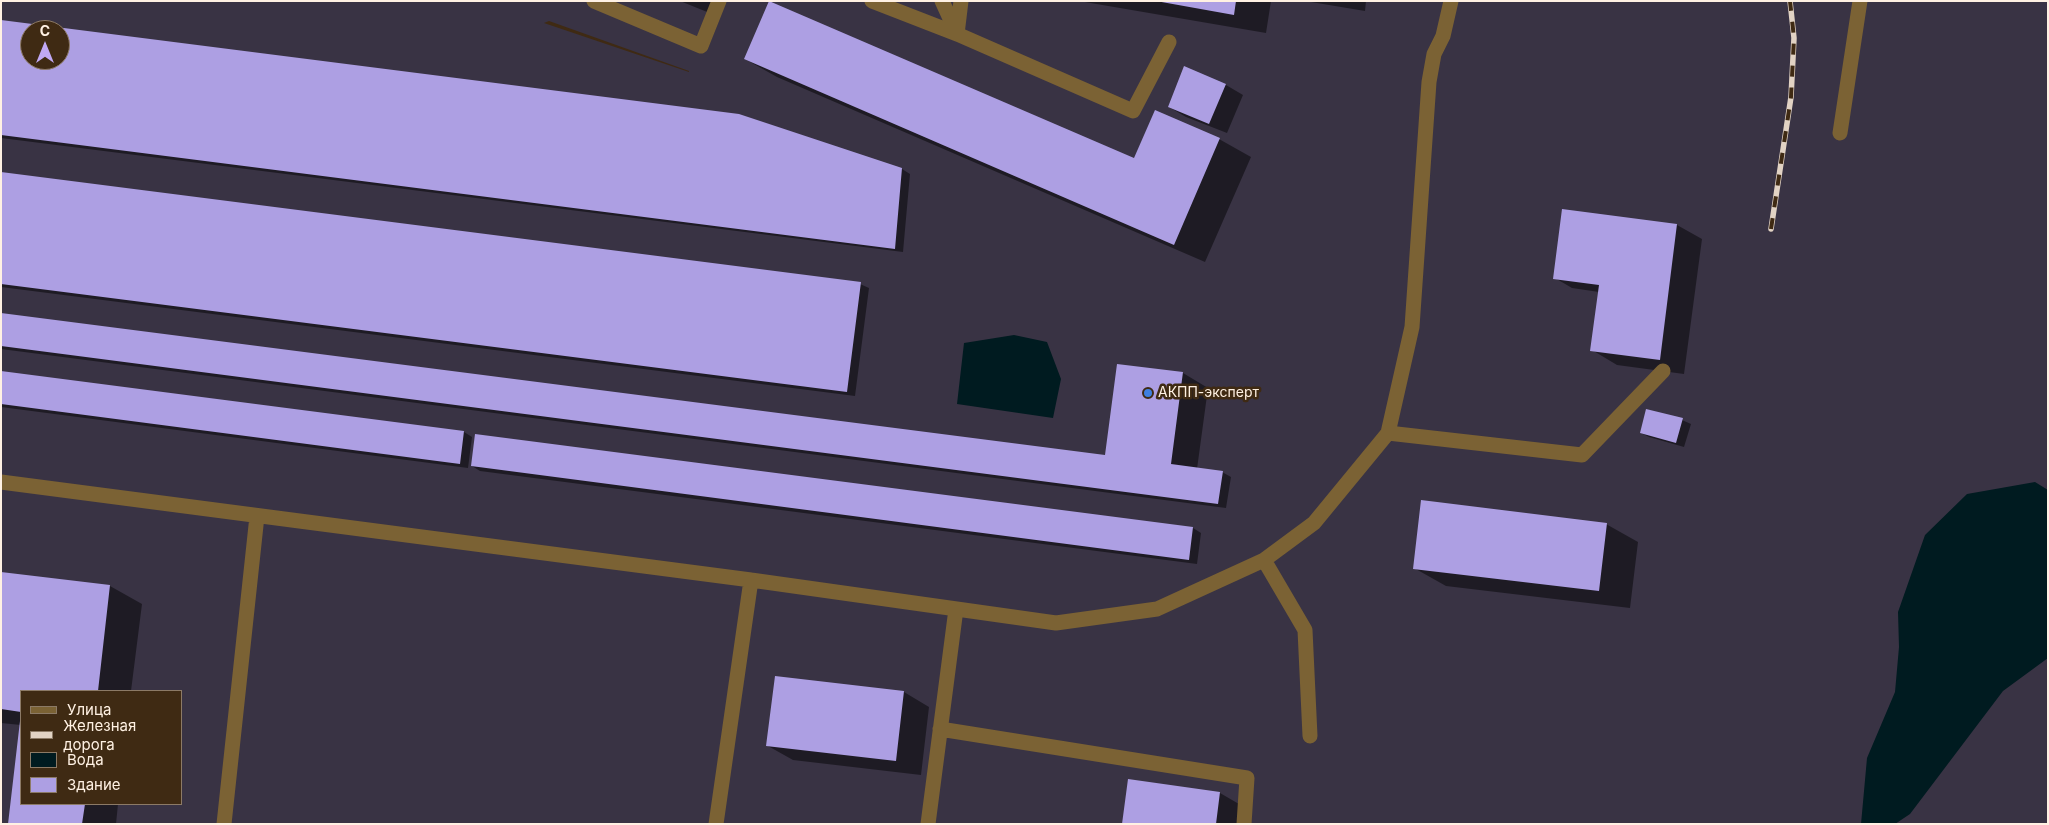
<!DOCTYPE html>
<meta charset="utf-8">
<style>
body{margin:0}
#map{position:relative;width:2049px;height:825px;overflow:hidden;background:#3f2a13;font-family:Inter,sans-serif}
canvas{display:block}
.frame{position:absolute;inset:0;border:2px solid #fff1e3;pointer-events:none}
.legend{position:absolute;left:20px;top:690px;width:162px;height:115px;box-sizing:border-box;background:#3f2a13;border:1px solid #8c7a66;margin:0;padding:6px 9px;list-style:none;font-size:15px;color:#fff1e3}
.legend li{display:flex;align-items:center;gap:10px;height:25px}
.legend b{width:25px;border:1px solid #8c7a66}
.north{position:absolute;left:20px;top:20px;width:50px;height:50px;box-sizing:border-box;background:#3f2a13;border:1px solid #8c7a66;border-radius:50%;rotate:0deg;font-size:14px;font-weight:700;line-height:20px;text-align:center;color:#fff1e3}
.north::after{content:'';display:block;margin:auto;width:18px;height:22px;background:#c0a8f4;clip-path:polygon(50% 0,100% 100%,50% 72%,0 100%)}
</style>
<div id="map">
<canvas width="2049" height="825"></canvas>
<div class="frame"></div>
<ul class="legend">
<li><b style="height:6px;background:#7b6234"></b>Улица</li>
<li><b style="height:6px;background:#e2d3c4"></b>Железная дорога</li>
<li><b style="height:14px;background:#001b20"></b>Вода</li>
<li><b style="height:14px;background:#ad9fe3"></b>Здание</li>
</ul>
<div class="north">С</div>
</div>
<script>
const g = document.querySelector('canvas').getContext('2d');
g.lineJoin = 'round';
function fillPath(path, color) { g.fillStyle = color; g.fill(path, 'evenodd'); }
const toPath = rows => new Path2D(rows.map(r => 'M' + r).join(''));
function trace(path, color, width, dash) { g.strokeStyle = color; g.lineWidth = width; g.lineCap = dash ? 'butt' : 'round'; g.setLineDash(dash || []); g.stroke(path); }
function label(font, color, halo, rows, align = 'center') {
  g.font = font + ' Inter,sans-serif'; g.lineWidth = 5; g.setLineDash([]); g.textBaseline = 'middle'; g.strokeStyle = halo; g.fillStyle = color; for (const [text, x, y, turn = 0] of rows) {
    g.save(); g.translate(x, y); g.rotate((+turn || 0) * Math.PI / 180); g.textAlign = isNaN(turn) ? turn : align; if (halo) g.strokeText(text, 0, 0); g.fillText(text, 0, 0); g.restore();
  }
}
fillPath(toPath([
 [1,1,2048,1,2048,824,1,824],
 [549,21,689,71,689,72,544,23],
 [30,30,60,30,60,60,30,60],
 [21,691,181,691,181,804,21,804]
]), '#393344');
fillPath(toPath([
 [1014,335,1047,342,1061,379,1053,418,957,404,964,343],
 [2035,482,2048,490,2048,658,2003,691,1910,814,1895,824,1861,824,1867,758,1895,692,1899,647,1898,612,1925,535,1967,494]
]), '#001b20');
fillPath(toPath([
 [680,1,723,1,717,16],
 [1079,1,1271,1,1266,33],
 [1305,1,1366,1,1365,11],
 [1,21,739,115,902,169,910,174,903,252,1,138],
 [30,30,60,30,60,60,30,60],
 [745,59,1135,160,1219,139,1251,157,1205,262,777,77],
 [1226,85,1243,95,1227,133,1186,117,1169,107],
 [1,173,860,284,869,288,855,396,1,287],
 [1677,225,1702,239,1684,374,1617,365,1592,350,1599,292,1572,288,1555,278],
 [1,314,1111,458,1118,365,1183,373,1208,388,1197,469,1222,472,1231,477,1226,508,1,349],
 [1,372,464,432,472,437,468,468,1,407],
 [1682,420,1691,424,1684,447,1649,437,1641,433],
 [472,466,1193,528,1201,533,1197,564,480,471],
 [1606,524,1638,542,1630,608,1446,586,1414,568],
 [1,574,110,586,142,604,131,691,21,691,21,804,118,804,116,824,9,824,21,725,1,723],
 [904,692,929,707,921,775,793,760,768,746],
 [1220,793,1251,811,1250,824,1123,824]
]), '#0007');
fillPath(toPath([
 [769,1,1134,158,1155,110,1220,138,1174,245,744,59],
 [1156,1,1236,1,1234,15],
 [1,20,739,114,902,168,895,249,1,135],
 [30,30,60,30,60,60,30,60],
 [1184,66,1226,84,1209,124,1168,107],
 [1,172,861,282,847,392,1,284],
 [1562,209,1677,224,1660,360,1590,351,1599,285,1553,279],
 [1,313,1105,455,1117,364,1183,372,1171,464,1223,471,1218,504,1,346],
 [1,371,464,431,460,464,1,404],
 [1646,409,1683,418,1676,443,1640,433],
 [475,434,1193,527,1189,560,471,466],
 [1421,500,1607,523,1599,591,1413,569],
 [1,572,110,585,98,691,21,691,21,712,1,709],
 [775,676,904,691,896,761,766,746],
 [20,721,21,804,85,804,82,824,8,824],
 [1128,779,1220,792,1216,824,1122,824]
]), '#ad9fe3');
trace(toPath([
 [594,1,701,46,719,1],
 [872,1,957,34,961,1],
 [942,1,957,34,1133,111,1169,42],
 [1840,133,1860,1],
 [1388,433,1582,455,1663,371],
 [1,482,751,580,1056,623,1157,609,1264,560,1314,523,1388,433,1412,327,1429,82,1434,54,1443,36,1451,1],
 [1264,560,1305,630,1310,736],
 [940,729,1247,778,1244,824],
 [224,824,257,516],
 [716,824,751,580],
 [928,824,956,609]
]), '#7b6234', 15);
const rail = toPath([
 [1771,229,1791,97,1794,38,1790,1]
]);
trace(rail, '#e2d3c4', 5.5);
trace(rail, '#3f2a13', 4, [11]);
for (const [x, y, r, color] of [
 [1148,393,5,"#3f7fe0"]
]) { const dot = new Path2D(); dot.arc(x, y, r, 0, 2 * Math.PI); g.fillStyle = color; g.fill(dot); trace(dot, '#3f2a13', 2); }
label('14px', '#fff1e3', '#3f2a13', [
 ["АКПП-эксперт",1158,393]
], 'left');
</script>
